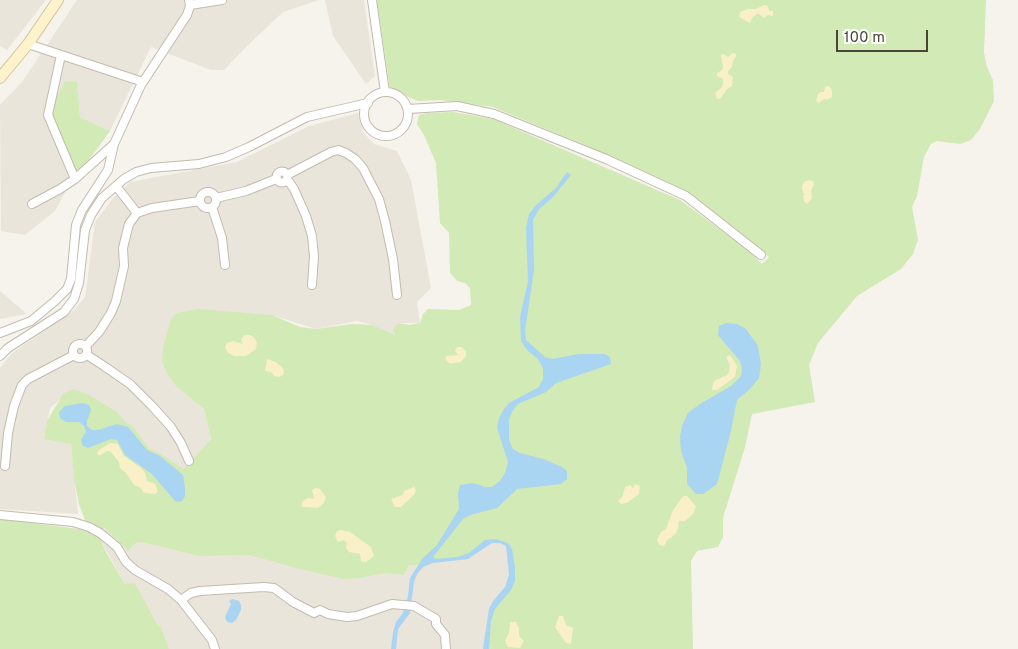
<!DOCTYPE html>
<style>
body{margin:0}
#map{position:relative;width:1018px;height:649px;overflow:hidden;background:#f6f3ec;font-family:Overpass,sans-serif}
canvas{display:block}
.scale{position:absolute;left:836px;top:30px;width:92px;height:22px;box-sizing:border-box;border:2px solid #4b4439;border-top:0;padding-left:6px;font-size:15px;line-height:18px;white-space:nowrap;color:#4b4439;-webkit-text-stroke:4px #fff;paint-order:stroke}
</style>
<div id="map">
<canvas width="1018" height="649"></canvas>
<div class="scale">100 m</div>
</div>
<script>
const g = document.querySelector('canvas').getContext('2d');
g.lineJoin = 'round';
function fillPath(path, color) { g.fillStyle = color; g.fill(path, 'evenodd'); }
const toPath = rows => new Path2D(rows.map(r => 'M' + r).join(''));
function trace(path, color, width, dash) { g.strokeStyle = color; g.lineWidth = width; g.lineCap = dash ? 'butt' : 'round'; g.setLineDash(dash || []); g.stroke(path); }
fillPath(toPath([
 [0,0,46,0,7,50,0,46],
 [77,0,319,0,283,12,247,46,224,70,211,70,151,47,110,131,80,117,77,83,48,115,70,183,55,211,25,235,1,231,0,105,22,82],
 [325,0,364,0,375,76,366,84,333,36],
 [358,113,363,132,374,144,397,151,411,180,431,288,417,302,420,323,398,323,394,335,373,325,357,321,316,329,272,315,177,387,204,409,211,439,183,469,149,448,73,389,50,408,44,438,71,444,78,514,0,509,0,368,11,354,74,310,85,297,95,222,113,198,130,182,237,162,309,126],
 [0,291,27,314,0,319],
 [105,528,392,569,429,562,488,542,497,541,507,544,512,574,486,649,162,649,102,543,102,529]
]), '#eae5da');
fillPath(toPath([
 [378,0,986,0,984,53,987,67,993,80,994,101,980,129,971,140,960,144,937,141,931,144,924,157,917,196,912,207,918,240,913,254,901,269,857,296,818,343,809,365,815,402,752,414,745,447,723,518,723,537,718,547,697,551,691,561,693,649,486,649,491,614,511,583,507,544,497,541,488,542,465,558,408,566,404,575,385,573,359,578,343,579,296,568,250,555,199,556,142,542,135,543,128,551,105,528,102,529,102,543,106,552,125,584,134,583,140,592,155,621,161,628,169,649,0,649,0,519,79,529,85,520,79,504,74,479,71,444,44,439,47,421,63,394,73,389,89,395,117,412,126,423,133,427,149,448,161,454,183,469,211,439,204,409,177,387,167,374,162,360,163,348,171,319,177,313,198,309,272,315,300,327,316,329,352,324,373,325,395,335,393,330,398,323,409,325,420,323,423,314,428,309,459,310,471,305,470,288,465,283,457,281,450,273,449,233,440,223,436,163,424,135,417,124,419,115,427,113,453,112,493,119,680,200,748,250,762,264,769,257,731,225,681,189,587,146,493,107,440,100,418,101,390,89,377,1],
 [65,81,77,82,80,117,110,131,75,179,48,115]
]), '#d2eab5');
fillPath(toPath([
 [764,5,768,6,769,11,773,11,773,16,768,15,764,18,758,13,752,18,750,23,739,17,740,12,747,9,756,9],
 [732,53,736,54,736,56,733,61,732,67,728,71,728,74,733,77,732,86,727,89,721,98,717,99,715,93,722,87,723,83,723,79,717,76,717,73,722,70,723,67,721,56,723,54,728,57],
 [828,86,831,88,832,91,832,97,826,100,824,99,819,103,816,101,818,94,821,92,824,92,825,87],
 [809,180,813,181,814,184,811,191,812,198,807,204,804,201,803,196,805,194,803,193,802,186,804,182],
 [244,335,250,335,254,337,257,343,256,349,246,356,234,356,228,353,225,347,227,343,233,341,243,344,241,339],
 [457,347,462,347,466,351,466,356,461,362,450,364,446,360,446,356,458,355,455,351],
 [730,355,737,366,735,377,717,390,712,390,713,383,716,380,727,375,729,372,730,365,726,357],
 [267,359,276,362,283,368,284,374,280,377,274,376,271,372,265,371],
 [110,443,118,444,123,455,141,468,145,473,147,481,155,484,158,492,155,494,146,493,143,492,141,488,134,485,126,473,120,468,119,462,111,452,107,451,101,455,98,455,97,453,99,450],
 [635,484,640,486,639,494,627,503,621,504,618,501,622,497,625,487,630,485,633,488],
 [414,487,416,490,414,495,401,507,395,507,391,499,403,495,404,491],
 [315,488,320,489,326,497,324,503,318,508,302,507,302,502,307,498,314,499,312,490],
 [683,496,687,496,696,506,693,514,685,521,679,521,678,528,676,533,671,538,668,539,664,546,659,545,657,540,661,532,666,529,673,510],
 [341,530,350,532,371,547,374,556,366,562,361,561,360,554,349,552,346,548,347,543,344,540,338,542,335,536,337,531],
 [559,616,563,616,566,625,573,628,571,644,566,643,555,627],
 [510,622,516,622,519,629,519,636,524,641,520,648,508,647,505,641,509,633]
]), '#f9efc9');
fillPath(toPath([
 [567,172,571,175,552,198,539,209,533,220,534,270,525,331,526,340,545,357,552,359,579,354,605,354,610,357,611,364,556,383,546,392,518,404,513,410,509,419,509,440,513,449,520,453,543,459,562,467,567,471,567,479,561,484,517,489,497,508,470,515,463,519,433,557,436,559,457,557,469,553,485,540,496,539,508,543,512,549,515,567,515,581,511,590,495,609,491,621,489,649,483,649,489,609,493,601,505,587,509,575,506,546,500,543,492,543,468,559,433,563,423,567,417,574,414,582,410,613,398,629,396,649,391,649,393,632,396,622,403,613,408,596,410,578,423,558,437,545,459,509,458,493,460,485,473,483,485,487,492,487,500,481,505,473,508,462,497,428,499,418,504,409,509,403,539,387,543,379,543,368,537,358,528,351,521,341,520,317,528,281,526,228,529,214,536,205,556,188],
 [726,323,737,324,746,329,758,346,761,364,759,378,749,390,737,400,731,431,717,484,703,494,696,494,687,484,687,468,681,451,680,437,682,426,688,413,700,404,731,386,741,376,742,370,740,361,718,335,719,326],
 [83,403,89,405,91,410,87,421,87,426,92,430,98,430,117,424,128,427,147,450,160,456,183,475,185,488,185,496,182,501,176,502,152,474,125,455,117,440,111,439,88,448,83,446,81,440,86,432,84,426,79,422,66,422,60,418,59,412,65,406],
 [232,599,239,601,241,605,241,610,236,620,232,623,227,622,225,617,231,604,229,601]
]), '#a9d4f2');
const street = toPath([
 [372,0,385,92],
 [190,5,222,0],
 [28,44,143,82],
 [61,55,48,115,75,179],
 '364 114a22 22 0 1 1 44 0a22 22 0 1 1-44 0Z',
 [408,109,457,106,494,114,606,159,686,196,761,255],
 '276.5 177a5.5 5.5 0 1 1 11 0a5.5 5.5 0 1 1-11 0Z',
 [287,175,331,152,338,150,346,153,355,159,363,168,379,199,385,221,393,259,397,295],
 [287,179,294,189,306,216,312,236,314,256,312,285],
 [116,186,137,213],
 '200 200a8 8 0 1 1 16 0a8 8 0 1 1-16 0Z',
 [216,198,246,191,276,179],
 [32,204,60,189,75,179,114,144],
 [212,207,222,238,225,265],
 [0,333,31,321,55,301,67,289,71,279,76,225,82,210,108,170,114,144,141,85,187,15,190,6,189,0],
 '73 351a7 7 0 1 1 14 0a7 7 0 1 1-14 0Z',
 [86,346,99,332,111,313,116,301,124,266,123,248,129,224,137,213,152,208,200,201],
 [87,355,104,366,130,384,152,406,171,427,181,443,189,461],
 [0,356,8,348,64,312,74,299,79,283,85,230,91,215,102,198,124,179,136,172,151,168,199,164,226,157,249,147,307,117,368,103],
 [5,466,8,433,14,406,22,385,28,379,74,355],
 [0,515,73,522,89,527,100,533,117,547,126,562,135,570,168,589,181,600,212,640,215,649],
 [181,600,191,593,200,591,264,587,274,588,293,602,314,613,320,610,328,614,347,617,357,616,392,604,414,606,436,619,436,624,445,635,446,649]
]);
const secondary = toPath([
 [0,78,28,44,58,0]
]);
trace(street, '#c2bbae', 10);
trace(secondary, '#d6c79b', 12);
trace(street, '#fff', 8);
trace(secondary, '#fff3cd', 10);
</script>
